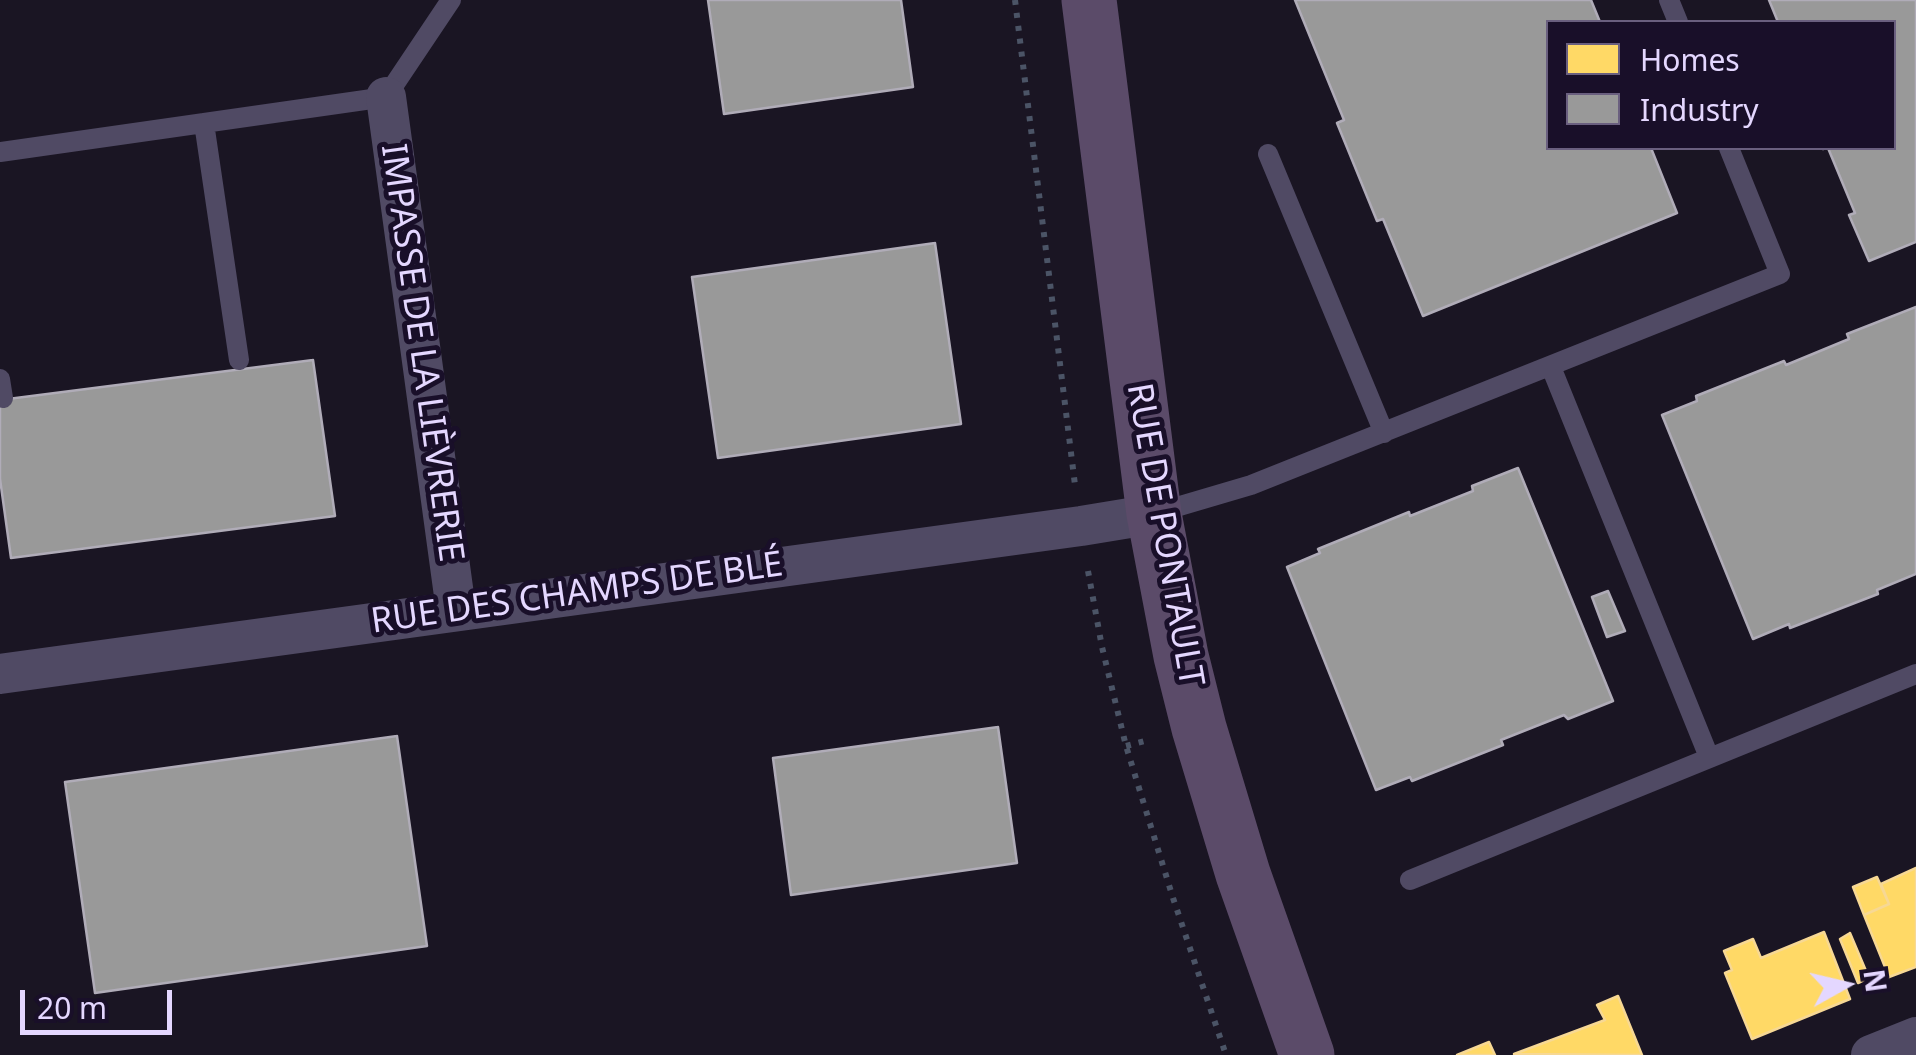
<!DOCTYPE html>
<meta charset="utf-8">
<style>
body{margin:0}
#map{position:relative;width:1916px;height:1055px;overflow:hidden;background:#1a1523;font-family:"Noto Sans",sans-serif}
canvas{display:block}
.legend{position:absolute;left:1546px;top:20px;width:350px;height:130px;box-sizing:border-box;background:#190f29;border:2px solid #6a5f7f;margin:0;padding:12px 18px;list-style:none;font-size:30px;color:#e4d7ff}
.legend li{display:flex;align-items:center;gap:20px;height:50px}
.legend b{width:50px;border:2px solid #6a5f7f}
.north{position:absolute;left:1796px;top:935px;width:100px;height:100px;-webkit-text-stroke:8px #190f29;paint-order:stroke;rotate:82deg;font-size:28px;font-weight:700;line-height:40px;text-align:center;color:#e4d7ff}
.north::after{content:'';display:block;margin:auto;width:35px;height:45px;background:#e4d7ff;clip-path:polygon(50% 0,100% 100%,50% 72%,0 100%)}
.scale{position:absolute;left:20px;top:990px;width:152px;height:45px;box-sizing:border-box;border:5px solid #e4d7ff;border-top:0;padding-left:12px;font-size:30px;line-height:35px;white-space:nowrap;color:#e4d7ff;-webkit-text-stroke:8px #190f29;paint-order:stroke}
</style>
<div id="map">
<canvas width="1916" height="1055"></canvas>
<ul class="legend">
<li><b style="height:28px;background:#ffd966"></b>Homes</li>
<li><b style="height:28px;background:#999"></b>Industry</li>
</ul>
<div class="north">N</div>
<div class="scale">20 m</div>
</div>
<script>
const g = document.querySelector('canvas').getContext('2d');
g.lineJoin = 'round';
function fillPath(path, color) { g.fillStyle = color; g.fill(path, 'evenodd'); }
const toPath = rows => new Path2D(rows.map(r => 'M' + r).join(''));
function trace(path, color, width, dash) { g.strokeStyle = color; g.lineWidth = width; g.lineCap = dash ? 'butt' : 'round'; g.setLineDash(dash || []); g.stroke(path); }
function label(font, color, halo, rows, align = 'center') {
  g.font = font + ' "Noto Sans",sans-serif'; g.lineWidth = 10; g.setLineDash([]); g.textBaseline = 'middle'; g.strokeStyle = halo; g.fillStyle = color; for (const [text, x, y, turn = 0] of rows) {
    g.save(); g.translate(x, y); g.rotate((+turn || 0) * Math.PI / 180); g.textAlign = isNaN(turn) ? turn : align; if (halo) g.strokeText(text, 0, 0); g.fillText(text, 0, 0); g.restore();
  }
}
const homes = toPath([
 [1916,868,1916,967,1889,977,1864,915,1889,904,1881,884,1916,868],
 [1877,877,1889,904,1864,915,1853,887,1877,877],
 [1824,932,1850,999,1752,1039,1725,973,1732,970,1724,951,1753,939,1761,958,1824,932],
 [1850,933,1869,978,1858,983,1840,939,1850,933],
 [1618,996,1642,1055,1514,1054,1605,1020,1597,1005,1618,996],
 [1489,1042,1495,1055,1457,1055,1489,1042]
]);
fillPath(homes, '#ffd966');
trace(homes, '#f7d894', 2.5);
const industry = toPath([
 [708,0,901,0,913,87,724,114,708,0],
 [1295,0,1591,0,1600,22,1548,22,1548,148,1651,148,1677,213,1423,316,1383,219,1377,221,1337,123,1344,120,1295,0],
 [1769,0,1916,0,1916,242,1869,261,1849,215,1855,213,1828,148,1823,149,1822,148,1894,148,1894,22,1778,22,1769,0],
 [935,243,961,424,718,458,692,277,935,243],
 [1916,307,1916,574,1877,590,1878,594,1790,628,1789,624,1753,639,1662,415,1697,401,1696,396,1784,361,1786,365,1849,339,1847,334,1916,307],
 [313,360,335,516,11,558,0,479,0,400,313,360],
 [1518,468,1613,701,1568,719,1564,715,1501,740,1503,745,1412,781,1410,777,1376,790,1287,567,1320,553,1318,549,1409,512,1410,516,1473,491,1472,486,1518,468],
 [1608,591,1625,631,1607,637,1592,597,1608,591],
 [998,727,1017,863,791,895,773,758,998,727],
 [397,736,427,946,95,993,65,782,397,736]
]);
fillPath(industry, '#999');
trace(industry, '#b0acb8', 2.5);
trace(toPath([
 [1015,0,1075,485],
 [1088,571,1102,647,1126,746,1173,898,1226,1055],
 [1126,746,1149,740]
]), '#4b5466', 6, [5, 8]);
trace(toPath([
 [1669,0,1678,22],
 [204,123,239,360],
 [0,152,386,97,451,0],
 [1268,154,1384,433],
 [1551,367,1709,757],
 [0,379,3,398],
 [1156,513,1251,485,1780,274,1729,148],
 [1410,880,1916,674]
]), '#504a64', 20);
trace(toPath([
 [386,97,456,610],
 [0,674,1081,526,1154,514],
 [1871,1055,1916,1037]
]), '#504a64', 40);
trace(toPath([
 [1089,0,1154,514,1181,656,1199,728,1243,874,1307,1055]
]), '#5b4b69', 55);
label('35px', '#e4d7ff', '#190f29', [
 ["IMPASSE DE LA LIÈVRERIE",421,353,82],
 ["RUE DE PONTAULT",1164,535,80],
 ["RUE DES CHAMPS DE BLÉ",577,594,-8]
]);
</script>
